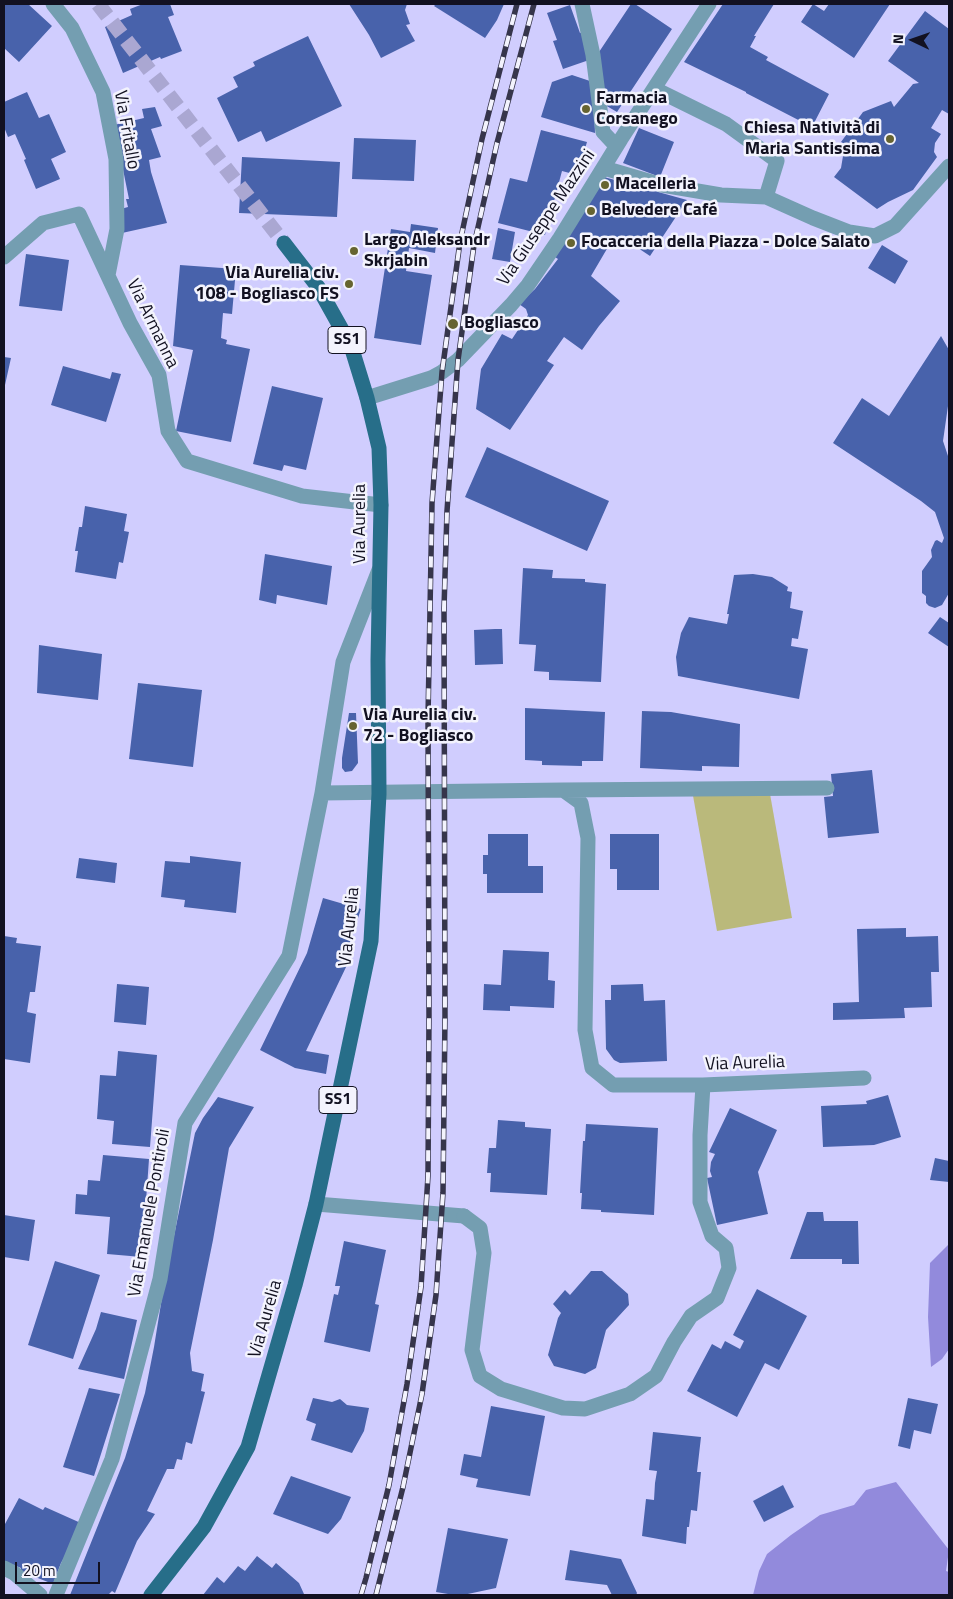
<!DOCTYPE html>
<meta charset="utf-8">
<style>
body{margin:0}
#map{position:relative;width:953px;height:1599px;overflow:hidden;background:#d0cdfe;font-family:"Titillium Web",sans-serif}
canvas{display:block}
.frame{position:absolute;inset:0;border:5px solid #121121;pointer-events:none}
.north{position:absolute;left:888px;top:15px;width:50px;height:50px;-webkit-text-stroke:4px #f3f3fd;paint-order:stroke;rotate:273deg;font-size:14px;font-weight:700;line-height:20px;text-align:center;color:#121121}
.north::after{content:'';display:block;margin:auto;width:18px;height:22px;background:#121121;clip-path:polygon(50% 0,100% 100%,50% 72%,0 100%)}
.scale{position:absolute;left:15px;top:1562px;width:85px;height:22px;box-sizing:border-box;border:2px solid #121121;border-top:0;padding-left:6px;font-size:15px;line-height:18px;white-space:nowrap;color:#121121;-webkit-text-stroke:4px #f3f3fd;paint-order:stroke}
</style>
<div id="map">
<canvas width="953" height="1599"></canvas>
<div class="frame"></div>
<div class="north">N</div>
<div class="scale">20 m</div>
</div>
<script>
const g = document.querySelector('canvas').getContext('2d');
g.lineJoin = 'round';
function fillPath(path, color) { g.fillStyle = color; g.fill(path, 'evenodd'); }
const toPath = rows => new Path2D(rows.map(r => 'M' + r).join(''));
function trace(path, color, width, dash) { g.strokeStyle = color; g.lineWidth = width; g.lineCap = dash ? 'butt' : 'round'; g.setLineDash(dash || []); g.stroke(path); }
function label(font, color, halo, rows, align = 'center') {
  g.font = font + ' "Titillium Web",sans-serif'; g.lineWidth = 5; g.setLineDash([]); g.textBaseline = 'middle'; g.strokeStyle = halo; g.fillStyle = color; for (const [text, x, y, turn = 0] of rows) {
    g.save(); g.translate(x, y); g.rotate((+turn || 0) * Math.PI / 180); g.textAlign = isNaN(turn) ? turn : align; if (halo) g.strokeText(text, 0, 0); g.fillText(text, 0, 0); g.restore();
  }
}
fillPath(toPath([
 [692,790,770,794,792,918,717,931]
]), '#bab97b');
fillPath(toPath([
 [949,1244,949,1349,942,1359,931,1367,928,1317,930,1263],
 [896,1482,949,1550,946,1571,949,1572,949,1595,753,1595,759,1571,767,1554,791,1535,820,1515,854,1505,866,1490]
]), '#928adc');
fillPath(toPath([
 [4,4,28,4,52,26,19,62,4,48],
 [143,4,170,4,174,15,168,17,182,51,161,59,160,57,123,73,105,27,132,15,130,9],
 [349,4,407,4,405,10,410,24,406,25,415,41,381,58,369,35],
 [436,4,504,4,497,20,485,38,434,6],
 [631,4,635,4,672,29,617,112,605,105,595,58],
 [723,4,774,4,754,36,756,36,750,47,768,57,766,60,829,94,812,127,746,93,746,92,684,62],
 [813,4,824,11,829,4,890,4,854,58,801,22],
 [570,5,580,33,582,32,592,59,563,69,553,41,557,40,547,13],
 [925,11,949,29,949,114,942,110,931,128,941,134,935,143,934,152,937,157,913,190,888,202,877,209,834,177,841,168,845,144,841,142,863,112,891,101,894,107,913,84,919,83,888,61],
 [308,36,342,106,266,142,261,131,238,142,217,98,238,87,233,77,255,66,253,62],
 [572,75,593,82,595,133,541,117,552,82],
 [27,92,39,118,49,114,66,152,51,159,60,179,36,189,24,160,26,159,15,134,8,137,4,127,4,102],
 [155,107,162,126,151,129,161,157,149,160,151,172,167,223,122,233,117,210,128,207,126,199,129,199,114,125,144,118,142,109],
 [639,128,674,142,660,177,623,163],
 [541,130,587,142,577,175,562,171,545,235,498,223,510,178,527,182],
 [354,138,416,140,414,181,352,179],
 [242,157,340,162,337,217,239,213],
 [604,177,687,200,650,256,626,240,624,246,611,242,591,276,620,301,599,326,582,350,564,337,547,361,554,365,510,430,476,409,481,369,502,334,512,339,528,315,526,309,519,304,535,289,558,259,552,255],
 [411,224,438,228,435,253,409,248,406,271,432,275,421,345,374,338,391,229,410,232],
 [498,228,515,232,510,262,492,259],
 [882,245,908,261,895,284,868,268],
 [26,254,69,260,62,311,19,306],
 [180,265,236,269,232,314,223,313,221,338,227,340,226,344,250,349,231,442,176,431,193,350,173,346],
 [941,336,949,350,949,399,943,441,949,459,949,593,942,605,935,608,929,606,926,603,926,596,922,593,922,571,932,557,931,550,935,541,937,540,942,543,944,538,935,512,921,501,833,443,862,398,889,416],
 [4,357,11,358,5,385,4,385],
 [63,366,110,379,112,372,121,374,106,422,51,405],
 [272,386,323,398,306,470,284,465,282,471,253,464],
 [487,447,609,501,587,551,465,497],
 [85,506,127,514,124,531,129,532,123,563,119,562,116,579,75,572,78,551,75,551,79,527,82,527],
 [265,554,332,566,327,605,277,595,276,604,259,600],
 [523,568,553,570,552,578,585,579,585,582,606,584,601,682,549,680,549,672,534,671,536,645,519,644],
 [753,574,772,577,788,587,787,591,792,592,790,608,803,611,798,639,792,638,791,646,808,649,799,699,678,676,676,657,681,633,689,617,727,624,729,614,727,614,734,575],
 [940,617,949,623,949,647,928,633],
 [495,629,502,629,503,664,475,665,474,630],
 [39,645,102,654,98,700,37,693],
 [138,683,202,690,193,767,129,759],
 [525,708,605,712,603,761,582,761,582,766,542,765,542,761,525,760],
 [642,711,671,712,740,724,739,767,702,766,702,771,640,768],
 [349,713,356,713,358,763,352,771,345,772,342,768,342,758],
 [872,770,879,833,828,838,824,797,833,796,831,774],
 [488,834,528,834,528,866,543,866,543,893,487,893,487,874,483,874,483,855,488,855],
 [610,834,659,834,659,890,617,890,617,869,610,869],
 [190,856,241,862,236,913,184,907,185,900,161,897,165,861,190,863],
 [79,858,117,863,115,883,76,878],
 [323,898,361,909,343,963,347,965,306,1051,329,1055,326,1074,295,1068,260,1050,307,953],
 [906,928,906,937,938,936,939,972,931,972,932,1007,904,1008,905,1018,833,1020,833,1003,859,1002,857,929],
 [4,936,17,938,16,943,41,946,35,992,30,992,27,1012,36,1014,30,1063,4,1059],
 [503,950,549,952,548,980,555,981,554,1008,510,1006,510,1011,483,1010,484,984,501,985],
 [117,984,149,987,146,1025,114,1022],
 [643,984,644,1001,665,1000,667,1061,620,1063,614,1060,606,1049,605,1000,611,1000,611,985],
 [118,1051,157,1055,150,1147,112,1144,114,1121,97,1119,100,1075,116,1076],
 [888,1095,901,1137,874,1145,823,1147,821,1106,867,1104,866,1101],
 [218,1097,254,1107,229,1148,213,1240,190,1353,192,1371,204,1374,201,1391,205,1392,192,1444,186,1442,182,1460,177,1459,174,1469,167,1469,147,1511,155,1514,137,1541,115,1593,112,1591,108,1595,70,1595,125,1458,145,1393,154,1347,164,1285,195,1133,203,1118],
 [730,1108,777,1130,758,1172,768,1214,717,1225,707,1178,712,1177,710,1171,711,1162,715,1154,709,1152],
 [498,1120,525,1122,525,1127,551,1129,547,1195,490,1192,491,1173,487,1173,489,1148,496,1148],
 [586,1124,658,1128,654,1215,601,1212,601,1210,581,1209,582,1193,580,1193,583,1141,585,1141],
 [103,1155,149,1159,142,1257,107,1254,110,1217,75,1214,76,1194,87,1195,88,1180,100,1181],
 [935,1158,949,1161,949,1182,930,1180],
 [807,1212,823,1212,824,1221,858,1221,859,1264,842,1264,842,1259,790,1259],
 [4,1215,35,1220,29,1261,4,1257],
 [344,1241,386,1250,375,1304,379,1305,370,1352,324,1342,334,1294,338,1295,340,1286,335,1286],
 [55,1261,100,1275,73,1359,28,1345],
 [591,1271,602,1271,628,1294,629,1305,606,1330,596,1368,585,1374,554,1366,548,1355,558,1318,561,1313,553,1304,565,1290,570,1295],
 [757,1289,807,1316,779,1370,765,1363,737,1417,687,1391,712,1344,721,1349,725,1341,740,1349,744,1341,733,1335],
 [101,1312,137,1320,124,1379,78,1369,96,1329],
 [89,1388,120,1394,94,1476,63,1467],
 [313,1398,332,1402,340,1399,347,1405,369,1408,364,1431,352,1453,311,1440,316,1424,306,1420],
 [908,1398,938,1404,931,1434,914,1430,910,1449,898,1446],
 [491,1406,545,1416,530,1496,476,1487,478,1479,460,1475,464,1454,481,1457],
 [653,1432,701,1437,697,1472,701,1472,697,1511,691,1510,689,1527,687,1527,686,1544,642,1536,646,1499,654,1500,655,1483,657,1471,649,1470],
 [291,1476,351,1497,341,1519,328,1534,273,1514],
 [783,1485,794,1507,764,1522,753,1501],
 [19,1498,43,1510,45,1507,83,1524,61,1563,53,1584,20,1571,21,1568,4,1561,4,1523,5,1524],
 [448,1528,508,1539,496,1588,463,1595,454,1595,436,1592],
 [570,1550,621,1559,637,1593,636,1595,612,1595,607,1585,565,1580],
 [257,1556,272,1568,276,1563,299,1583,304,1594,203,1595,217,1577,224,1583,238,1566,245,1571]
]), '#4862ab');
trace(toPath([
 [98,4,284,243]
]), '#aaa7d2', 15, [15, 8]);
trace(toPath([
 [316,1204,464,1216]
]), '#749eb1', 15);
trace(toPath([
 [53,4,72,28,103,92,116,159,117,229,108,275],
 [582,4,593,55,603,132,616,146],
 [655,89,726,124,777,161,766,197],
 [604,168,662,185,721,195,766,197,813,218,849,232,875,236,895,226,949,166],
 [4,257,43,223,79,214,130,323,159,375,168,431,187,461,302,496,381,505],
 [367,398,431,378,442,372,458,360,511,305,528,285,560,238,621,139,709,4],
 [379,570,343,662,322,793,563,790,581,803,588,838,585,1030,592,1068,613,1085,703,1085,864,1078],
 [563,790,827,788],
 [464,1216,480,1228,484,1253,472,1350,480,1376,501,1389,563,1408,585,1409,630,1394,656,1376,674,1342,691,1316,717,1298,729,1268,726,1248,712,1236,700,1202,700,1135,703,1085],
 [4,1568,14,1573,40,1595],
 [56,1595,112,1459,160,1279,185,1123,289,956,322,793]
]), '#749eb1', 15);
trace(toPath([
 [151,1595,204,1527,248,1447,295,1285,316,1204,371,941,379,794,378,660,381,505,379,448,367,398,351,346,318,287,284,243]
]), '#276e89', 15);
const rail = toPath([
 [361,1595,366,1578,389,1485,407,1384,421,1287,428,1176,429,1015,428,717,432,503,442,372,460,242,482,139,517,4],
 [376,1595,403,1487,422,1394,436,1295,443,1193,445,1016,444,608,447,511,458,360,474,245,497,143,534,4]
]);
trace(rail, '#36354b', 5.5);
trace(rail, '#f3f3fd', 4, [11]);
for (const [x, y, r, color] of [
 [586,109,5,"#666431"],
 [890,139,5,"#666431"],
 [605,185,5,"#666431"],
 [591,211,5,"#666431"],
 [571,243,5,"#666431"],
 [354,251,5,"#666431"],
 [349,284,5,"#666431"],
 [453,324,6,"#666431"],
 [353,726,5,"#666431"]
]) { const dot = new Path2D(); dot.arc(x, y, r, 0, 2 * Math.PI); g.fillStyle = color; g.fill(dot); trace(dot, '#f3f3fd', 2); }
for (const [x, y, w] of [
 [347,340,38],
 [338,1100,38]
]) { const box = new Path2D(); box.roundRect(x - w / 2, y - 13.5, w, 27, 4); g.fillStyle = '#f3f3fd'; g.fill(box); trace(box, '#121121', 1); }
label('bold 16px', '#121121', null, [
 ["SS1",347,340],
 ["SS1",338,1100]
]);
label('bold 18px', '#121121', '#f3f3fd', [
 ["Farmacia",596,99],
 ["Corsanego",596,120],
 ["Chiesa Natività di",880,129,"right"],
 ["Maria Santissima",880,150,"right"],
 ["Macelleria",615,185],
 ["Belvedere Café",601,211],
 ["Largo Aleksandr",364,241],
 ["Skrjabin",364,262],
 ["Focacceria della Piazza - Dolce Salato",581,243],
 ["Via Aurelia civ.",339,274,"right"],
 ["108 - Bogliasco FS",339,295,"right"],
 ["Bogliasco",464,324],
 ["Via Aurelia civ.",363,716],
 ["72 - Bogliasco",363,737]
], 'left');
label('18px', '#121121', '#f3f3fd', [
 ["Via Fritallo",126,130,80],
 ["Via Giuseppe Mazzini",547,218,-56],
 ["Via Armanna",152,324,64],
 ["Via Aurelia",361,524,-90],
 ["Via Aurelia",350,927,-84],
 ["Via Aurelia",745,1064,-2],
 ["Via Emanuele Pontiroli",150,1213,-80],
 ["Via Aurelia",266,1319,-74]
]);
</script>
